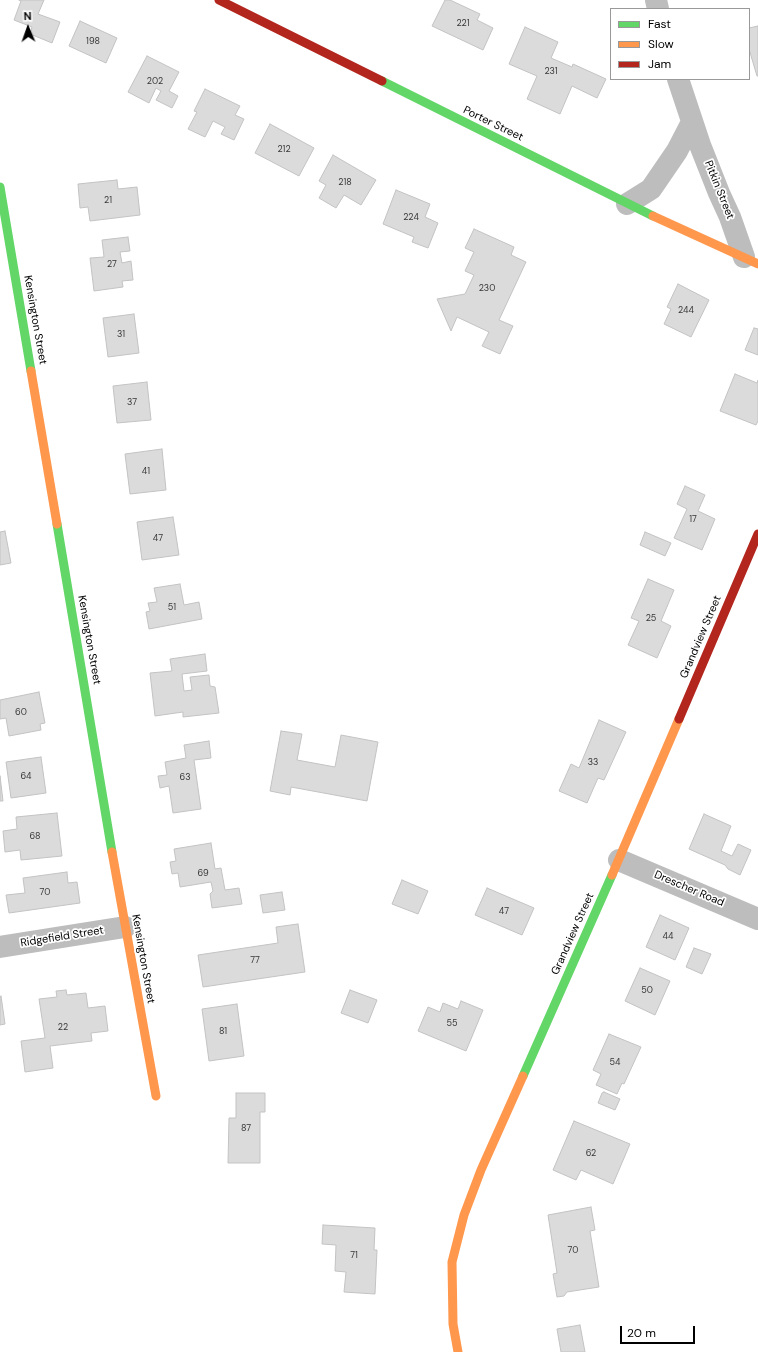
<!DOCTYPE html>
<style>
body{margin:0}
#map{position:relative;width:758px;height:1352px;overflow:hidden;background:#fff;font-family:"DM Sans",sans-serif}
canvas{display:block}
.legend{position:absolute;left:610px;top:8px;width:140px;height:72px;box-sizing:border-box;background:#fff;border:1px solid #999;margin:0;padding:5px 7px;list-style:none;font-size:12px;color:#000}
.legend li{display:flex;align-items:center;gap:8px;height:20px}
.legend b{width:20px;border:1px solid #999}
.north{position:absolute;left:8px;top:8px;width:40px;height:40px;-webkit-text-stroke:3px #fff;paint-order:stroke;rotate:358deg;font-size:11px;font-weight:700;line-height:16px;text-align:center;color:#000}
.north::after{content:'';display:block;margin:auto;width:14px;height:18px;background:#000;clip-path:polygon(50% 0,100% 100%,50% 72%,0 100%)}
.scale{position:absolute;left:620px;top:1326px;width:75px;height:18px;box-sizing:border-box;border:2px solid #000;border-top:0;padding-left:5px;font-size:12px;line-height:14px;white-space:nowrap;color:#000;-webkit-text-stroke:3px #fff;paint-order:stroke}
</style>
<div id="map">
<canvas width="758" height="1352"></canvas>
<ul class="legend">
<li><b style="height:5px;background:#63d668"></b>Fast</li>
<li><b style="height:5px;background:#ff974d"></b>Slow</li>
<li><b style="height:5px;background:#b3261e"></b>Jam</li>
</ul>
<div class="north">N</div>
<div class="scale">20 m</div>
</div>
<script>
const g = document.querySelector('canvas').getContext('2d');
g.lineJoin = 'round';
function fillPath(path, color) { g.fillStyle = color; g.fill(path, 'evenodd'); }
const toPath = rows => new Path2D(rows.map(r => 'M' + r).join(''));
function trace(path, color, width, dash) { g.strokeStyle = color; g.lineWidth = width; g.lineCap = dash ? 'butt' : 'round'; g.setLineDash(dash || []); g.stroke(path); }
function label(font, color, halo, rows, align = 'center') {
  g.font = font + ' "DM Sans",sans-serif'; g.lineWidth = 3.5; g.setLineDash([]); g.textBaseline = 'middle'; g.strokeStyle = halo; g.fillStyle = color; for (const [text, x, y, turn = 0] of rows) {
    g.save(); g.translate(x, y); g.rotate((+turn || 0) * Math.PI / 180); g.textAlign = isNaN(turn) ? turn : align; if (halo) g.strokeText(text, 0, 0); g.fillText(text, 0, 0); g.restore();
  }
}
const building = toPath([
 [19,0,44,0,38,14,60,22,52,43,30,34,32,27,14,20,21,1,19,0],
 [445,0,450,0,480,14,477,20,493,28,483,50,432,26,445,0],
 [80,21,117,38,106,63,69,46,80,21],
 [758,26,758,76,757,76,749,49,749,28,758,26],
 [525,27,558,42,551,58,572,67,573,64,606,79,597,98,572,86,560,114,527,99,537,76,509,64,525,27],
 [147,56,179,72,169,91,178,96,172,108,156,100,161,91,156,88,149,103,128,92,147,56],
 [205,89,240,106,235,115,244,119,234,140,221,134,225,127,213,121,205,137,188,129,197,112,194,111,205,89],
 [270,124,314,148,299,176,255,153,270,124],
 [333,155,376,180,361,205,344,195,336,208,319,198,326,185,319,181,333,155],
 [117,180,118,189,137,187,140,215,90,221,88,207,80,208,78,184,117,180],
 [396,190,430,204,425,217,438,223,428,248,412,242,414,237,383,224,396,190],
 [474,229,514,247,511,255,526,262,499,320,513,326,500,354,482,346,489,332,457,317,451,331,437,299,465,294,474,275,465,271,474,252,465,248,474,229],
 [128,237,130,251,120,252,122,263,131,261,133,280,122,281,123,287,94,291,90,258,104,257,102,240,128,237],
 [678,284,709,300,691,337,664,324,671,309,667,307,678,284],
 [134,314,139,353,108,357,103,318,134,314],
 [754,328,758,329,758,355,745,350,754,328],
 [735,374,757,383,758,380,758,421,756,425,720,411,735,374],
 [147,382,151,420,117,423,113,386,147,382],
 [162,449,166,490,130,494,125,454,162,449],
 [685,486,705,495,698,511,715,519,702,550,674,538,687,509,677,504,685,486],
 [173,517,179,555,142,560,137,522,173,517],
 [5,531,11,563,0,565,0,532,5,531],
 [645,532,671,543,665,556,640,545,645,532],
 [648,579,674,590,661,621,671,626,657,658,628,645,639,621,631,618,648,579],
 [180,584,184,605,199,602,202,619,149,629,146,612,150,611,148,603,157,602,154,588,180,584],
 [205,654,207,671,182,674,184,691,192,690,190,677,209,675,210,686,215,687,219,713,183,717,183,712,155,716,150,673,172,671,170,659,205,654],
 [39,692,45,723,40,724,41,730,9,736,6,718,0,719,0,700,39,692],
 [599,720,626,732,604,780,598,778,587,803,559,791,571,764,579,768,599,720],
 [281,731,302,734,297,760,335,767,341,735,378,742,367,801,291,787,290,795,270,791,281,731],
 [209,741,211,758,194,760,201,809,173,813,169,786,160,788,158,776,167,775,165,762,186,758,184,745,209,741],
 [41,757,46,793,11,798,6,762,41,757],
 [0,776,3,801,0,801,0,776],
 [57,813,62,856,21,860,20,850,5,852,3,831,17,829,16,817,57,813],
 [704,814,731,826,721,851,732,856,738,844,751,850,740,875,728,869,725,865,689,849,704,814],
 [211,843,215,869,221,868,225,890,239,888,242,904,212,908,210,894,213,891,211,882,180,887,178,873,172,874,170,862,176,861,174,849,211,843],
 [67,872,68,883,77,882,80,903,9,913,6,895,25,893,23,878,67,872],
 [402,880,428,891,418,914,392,904,402,880],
 [487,888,534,908,522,935,475,915,487,888],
 [282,892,285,910,263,913,260,895,282,892],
 [660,915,689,928,675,960,646,947,660,915],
 [298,924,305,972,203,987,198,955,278,943,276,927,298,924],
 [694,948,711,954,702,974,686,967,694,948],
 [640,968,670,981,655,1015,625,1001,640,968],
 [66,990,67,995,86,993,88,1008,105,1006,108,1031,91,1033,92,1041,50,1046,53,1068,25,1072,21,1041,45,1038,39,999,57,997,56,991,66,990],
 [350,990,377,1000,368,1023,341,1013,350,990],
 [1,996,5,1024,0,1025,0,997,1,996],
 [461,1001,483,1010,466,1051,418,1031,428,1007,440,1012,443,1003,458,1009,461,1001],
 [237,1004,244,1056,209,1061,202,1009,237,1004],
 [609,1034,641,1047,624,1084,622,1083,617,1094,596,1085,601,1074,593,1070,609,1034],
 [604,1092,620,1099,615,1110,598,1103,602,1093,604,1092],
 [236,1093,265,1093,265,1112,260,1112,260,1163,228,1163,229,1118,236,1118,236,1093],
 [574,1121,630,1144,613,1184,581,1170,576,1180,553,1170,574,1121],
 [591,1207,595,1230,590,1231,599,1287,567,1292,564,1296,557,1297,553,1274,557,1273,548,1215,591,1207],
 [323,1225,375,1228,374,1250,377,1250,375,1294,344,1292,346,1272,335,1271,336,1245,322,1244,323,1225],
 [580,1325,585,1352,561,1352,557,1329,580,1325]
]);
fillPath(building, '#dbdbdb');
trace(building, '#c3c3c3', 1);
trace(toPath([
 [656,0,658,9],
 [678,79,700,145,719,193,730,217,744,257],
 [627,204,651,189,677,151,692,122],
 [619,860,758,919],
 [0,947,125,927]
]), '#bdbdbd', 22);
trace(toPath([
 [382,81,653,216],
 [0,187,31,371],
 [57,524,112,852],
 [523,1076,612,875]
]), '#63d668', 9);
trace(toPath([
 [653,216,758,264],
 [31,371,57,524],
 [112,852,156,1096],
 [612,875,679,719],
 [458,1352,453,1324,452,1262,464,1215,481,1170,523,1076]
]), '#ff974d', 9);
trace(toPath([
 [219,0,382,81],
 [679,719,758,534]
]), '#b3261e', 9);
label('9px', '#373737', null, [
 ["221",463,24],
 ["198",93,42],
 ["231",551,72],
 ["202",155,82],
 ["212",284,150],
 ["218",345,183],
 ["21",108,201],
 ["224",411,218],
 ["27",112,265],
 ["230",487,289],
 ["244",686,311],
 ["31",121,335],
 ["37",132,403],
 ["41",146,472],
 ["17",693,520],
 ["47",158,539],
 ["51",172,608],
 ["25",651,619],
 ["60",21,713],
 ["33",593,763],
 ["64",26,777],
 ["63",185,778],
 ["68",35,837],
 ["69",203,874],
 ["70",45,893],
 ["47",504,912],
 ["44",668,937],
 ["77",255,961],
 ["50",647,991],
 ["55",452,1024],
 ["22",63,1028],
 ["81",223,1032],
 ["54",615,1063],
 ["87",246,1129],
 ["62",591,1154],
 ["70",573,1251],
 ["71",354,1256]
]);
label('11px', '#000', '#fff', [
 ["Porter Street",493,124,26],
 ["Pitkin Street",719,190,68],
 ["Kensington Street",35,320,80],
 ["Grandview Street",701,637,-67],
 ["Kensington Street",89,640,80],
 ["Drescher Road",689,889,23],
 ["Grandview Street",573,934,-66],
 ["Ridgefield Street",62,937,-9],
 ["Kensington Street",143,959,80]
]);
</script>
